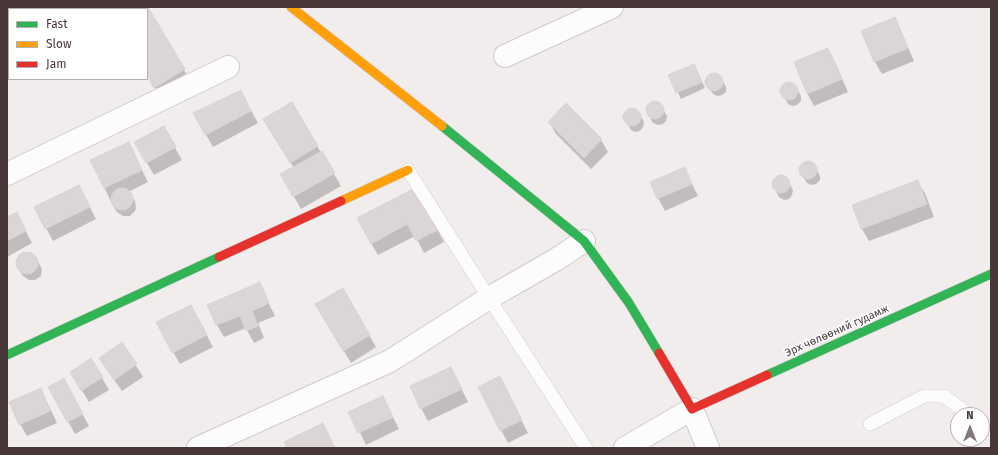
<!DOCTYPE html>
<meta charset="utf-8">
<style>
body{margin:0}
#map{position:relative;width:998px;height:455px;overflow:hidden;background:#f2eded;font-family:"Fira Sans",sans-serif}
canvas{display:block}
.frame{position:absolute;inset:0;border:8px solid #49383a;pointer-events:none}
.legend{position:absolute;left:8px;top:8px;width:140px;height:72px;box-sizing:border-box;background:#fff;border:1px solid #b6afb0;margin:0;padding:5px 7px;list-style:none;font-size:12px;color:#49383a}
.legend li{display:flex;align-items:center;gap:8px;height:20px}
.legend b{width:20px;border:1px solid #b6afb0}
.north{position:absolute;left:950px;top:407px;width:40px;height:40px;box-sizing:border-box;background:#fff;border:1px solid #b6afb0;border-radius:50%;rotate:0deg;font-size:11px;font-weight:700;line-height:16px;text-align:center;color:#49383a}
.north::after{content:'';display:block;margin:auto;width:14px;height:18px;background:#847779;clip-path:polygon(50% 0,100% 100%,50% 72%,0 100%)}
</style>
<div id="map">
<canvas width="998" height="455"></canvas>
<div class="frame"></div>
<ul class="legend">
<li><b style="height:5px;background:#30b455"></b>Fast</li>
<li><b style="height:5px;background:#ff9f0a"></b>Slow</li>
<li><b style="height:5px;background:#e5322d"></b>Jam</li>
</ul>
<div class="north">N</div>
</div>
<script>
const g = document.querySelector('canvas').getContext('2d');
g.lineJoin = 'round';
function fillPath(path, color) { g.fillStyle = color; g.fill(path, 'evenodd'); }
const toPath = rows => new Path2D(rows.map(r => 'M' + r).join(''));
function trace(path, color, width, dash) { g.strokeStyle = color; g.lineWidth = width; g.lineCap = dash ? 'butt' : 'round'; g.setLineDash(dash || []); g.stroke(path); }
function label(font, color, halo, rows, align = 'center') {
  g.font = font + ' "Fira Sans",sans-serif'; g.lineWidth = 3; g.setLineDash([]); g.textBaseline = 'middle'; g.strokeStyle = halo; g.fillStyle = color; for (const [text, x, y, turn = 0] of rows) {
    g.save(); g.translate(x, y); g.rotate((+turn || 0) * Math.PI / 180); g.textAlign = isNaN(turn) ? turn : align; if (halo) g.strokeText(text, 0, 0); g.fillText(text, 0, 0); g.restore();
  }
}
fillPath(toPath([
 [119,7,147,7,194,87,165,104,147,74,147,9,116,9],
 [894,18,901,31,914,61,882,74,875,62,862,32],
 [828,49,835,62,848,92,814,106,807,93],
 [694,65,705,88,681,99,670,75],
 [716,73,720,76,726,87,726,92,722,95,717,96,713,94,706,83,707,78,711,75],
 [791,83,795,85,801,96,801,101,797,105,792,106,788,104,781,92,782,88,786,84],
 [241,92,258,123,213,147,194,114],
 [651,103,656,103,661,105,664,111,667,116,666,121,663,124,658,125,653,123,647,112,647,107],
 [292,104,341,186,301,209,282,175,294,168,272,132],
 [566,105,601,140,608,152,591,169,556,134,549,122],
 [633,109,638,111,644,122,643,127,640,131,635,132,631,130,624,118,625,114,628,110],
 [163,127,182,160,154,175,135,142],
 [128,143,148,182,128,192,135,201,136,208,135,211,130,216,123,216,117,212,113,206,92,161],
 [809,162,814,164,820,176,820,180,816,184,811,185,807,183,800,172,801,167,804,163],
 [684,168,698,196,665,211,658,198],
 [777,177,782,177,786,179,790,185,793,190,792,195,789,199,784,200,779,197,773,186,773,181],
 [917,181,925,193,934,217,869,241,862,229,853,206],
 [79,186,96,219,53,241,46,228],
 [422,201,444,242,424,253,415,236,378,255,371,243],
 [7,219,23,226,32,243,7,257],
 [25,253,32,254,35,256,42,269,41,276,35,280,29,280,23,276,19,270,17,263,18,260,22,255],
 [259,284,275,316,258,323,264,338,254,343,246,328,224,337,217,325,209,305],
 [342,289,376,347,351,363,316,304],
 [198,318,213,347,180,364,173,352],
 [122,343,143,377,122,391,107,370],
 [91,359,109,390,89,402,78,384],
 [457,380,468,402,428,421,421,408],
 [49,387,71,392,89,426,75,434],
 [40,389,47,402,57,423,27,436,20,424],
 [506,390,528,433,508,443,501,430],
 [383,397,399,429,366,445,350,412]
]), '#0003');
const building = toPath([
 [117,7,148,7,185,69,154,88,147,75,147,9,114,9,117,7],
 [895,17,908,48,874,62,861,31,895,17],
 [828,48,842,79,807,94,794,62,828,48],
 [694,64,702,82,676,93,668,75,694,64],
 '705 82a9 9 0 1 1 18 0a9 9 0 1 1-18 0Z',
 '780 91a9 9 0 1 1 18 0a9 9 0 1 1-18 0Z',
 [241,90,251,111,205,135,193,113,241,90],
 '646 110a9 9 0 1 1 18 0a9 9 0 1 1-18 0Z',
 [292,102,318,146,290,163,263,119,292,102],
 [566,103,602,139,584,158,548,122,566,103],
 '623 117a9 9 0 1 1 18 0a9 9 0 1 1-18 0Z',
 [164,126,176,147,146,163,134,142,164,126],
 [129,142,142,170,104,188,90,160,129,142],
 [322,151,335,173,293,197,280,174,322,151],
 '799 170a9 9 0 1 1 18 0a9 9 0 1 1-18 0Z',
 [685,167,692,184,657,199,650,182,685,167],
 '772 184a9 9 0 1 1 18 0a9 9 0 1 1-18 0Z',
 [918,180,927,204,861,229,852,205,918,180],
 [79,185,90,207,45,229,34,207,79,185],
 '111 199a11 11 0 1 1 22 0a11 11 0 1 1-22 0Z',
 [415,188,438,230,416,241,407,224,371,244,357,218,415,188],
 [17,212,26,231,7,241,7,217,17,212],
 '16 263a11 11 0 1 1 22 0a11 11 0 1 1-22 0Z',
 [260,282,269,303,252,311,258,326,246,331,240,316,216,325,207,305,260,282],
 [343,288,370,335,343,351,315,304,343,288],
 [191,305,207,335,172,353,156,322,191,305],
 [122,342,137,364,114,380,99,358,122,342],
 [91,358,103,377,81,391,70,372,91,358],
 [451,367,462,389,420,409,410,386,451,367],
 [500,376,522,420,500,431,478,387,500,376],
 [64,378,83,414,67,422,48,387,64,378],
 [41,388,50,411,19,425,9,402,41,388],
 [383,396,393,417,358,433,348,412,383,396],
 [323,423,335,448,287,448,284,442,323,423]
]);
fillPath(building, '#dcd5d6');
trace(building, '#dbd2d3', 1);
const lane = toPath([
 [408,170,489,298,586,448],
 [870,424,924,396,944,396,969,415],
 [982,425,985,428,991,429]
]);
const street = toPath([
 [505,56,612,7],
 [7,174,228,67],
 [198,448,390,361,489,298,557,259,584,241],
 [625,448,692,409,708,448]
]);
const fast = toPath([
 [442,126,584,241,629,303,659,353],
 [7,355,219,257],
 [767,375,991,274]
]);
const slow = toPath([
 [291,7,442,126],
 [341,201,408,170]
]);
const jam = toPath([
 [219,257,341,201],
 [659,353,692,409,767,375]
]);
trace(lane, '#d0cacb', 14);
trace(street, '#d0cacb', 24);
trace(fast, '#d8c9c9', 10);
trace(slow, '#d8c9c9', 10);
trace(jam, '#d8c9c9', 10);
trace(lane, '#fdfcfc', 13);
trace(street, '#fdfcfc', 22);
trace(fast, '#30b455', 9);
trace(slow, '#ff9f0a', 9);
trace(jam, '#e5322d', 9);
label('11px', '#49383a', '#fff', [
 ["Эрх чөлөөний гудамж",837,331,-24]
]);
</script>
